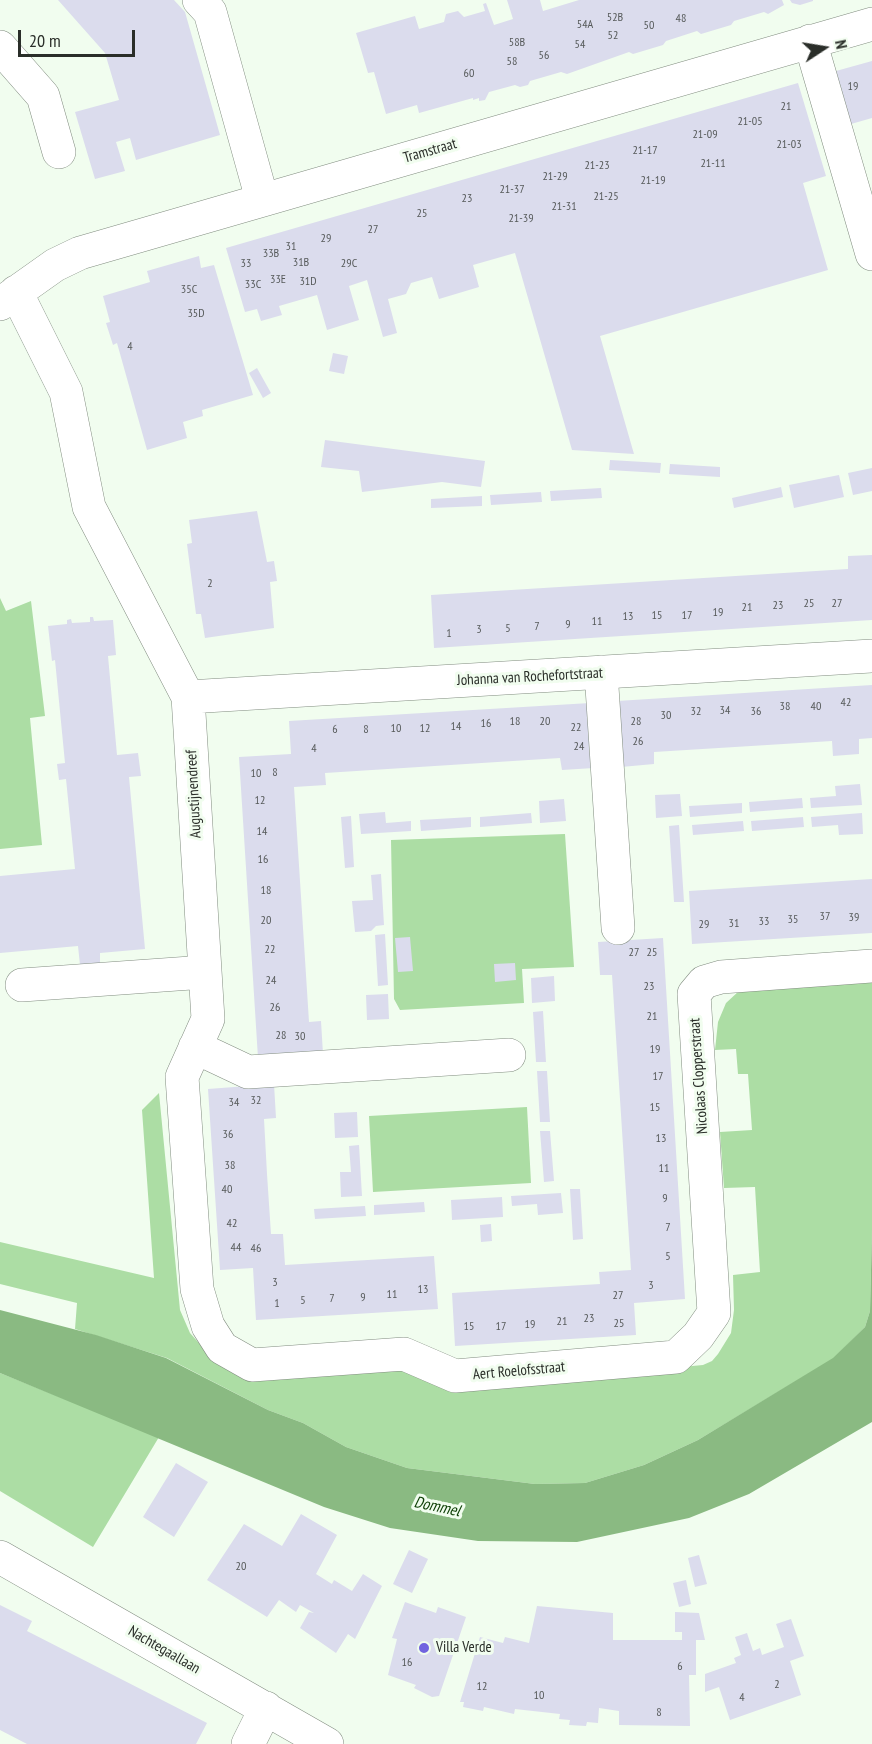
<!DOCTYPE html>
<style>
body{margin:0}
#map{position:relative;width:872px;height:1744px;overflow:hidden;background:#f1fdef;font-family:"PT Sans Narrow",sans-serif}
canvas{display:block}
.north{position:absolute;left:794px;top:18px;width:60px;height:60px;-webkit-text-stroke:4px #f1fdef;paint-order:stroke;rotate:78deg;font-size:16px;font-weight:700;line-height:24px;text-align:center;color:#2a2e29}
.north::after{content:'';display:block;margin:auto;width:21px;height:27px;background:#2a2e29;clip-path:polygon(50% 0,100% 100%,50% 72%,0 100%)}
.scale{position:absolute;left:18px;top:30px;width:117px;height:27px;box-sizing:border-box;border:3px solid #2a2e29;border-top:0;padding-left:8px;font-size:18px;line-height:21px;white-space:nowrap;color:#2a2e29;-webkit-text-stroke:4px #f1fdef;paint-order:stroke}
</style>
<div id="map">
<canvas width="872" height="1744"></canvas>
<div class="north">N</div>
<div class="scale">20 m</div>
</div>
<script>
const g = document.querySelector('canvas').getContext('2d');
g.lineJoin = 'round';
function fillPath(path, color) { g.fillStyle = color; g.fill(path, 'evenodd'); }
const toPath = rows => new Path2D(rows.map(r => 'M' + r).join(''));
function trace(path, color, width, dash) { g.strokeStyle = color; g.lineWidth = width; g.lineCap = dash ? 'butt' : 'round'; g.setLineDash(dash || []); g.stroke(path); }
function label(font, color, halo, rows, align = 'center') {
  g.font = font + ' "PT Sans Narrow",sans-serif'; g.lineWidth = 6; g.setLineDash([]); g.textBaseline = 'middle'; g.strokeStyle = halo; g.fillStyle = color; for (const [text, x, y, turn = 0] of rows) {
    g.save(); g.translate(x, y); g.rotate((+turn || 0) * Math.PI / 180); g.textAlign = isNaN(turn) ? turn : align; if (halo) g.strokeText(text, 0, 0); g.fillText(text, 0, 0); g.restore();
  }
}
fillPath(toPath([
 [0,598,6,611,31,601,45,716,30,718,42,845,0,849],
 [565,834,574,967,522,969,524,1003,400,1010,394,999,391,840],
 [872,976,872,1229,870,1311,865,1327,833,1359,698,1440,644,1465,585,1483,535,1484,407,1468,346,1447,303,1423,268,1410,167,1358,75,1329,77,1303,0,1284,0,1242,154,1278,142,1110,159,1093,180,1310,190,1333,213,1359,414,1368,472,1387,703,1365,712,1361,718,1354,731,1333,734,1310,733,1275,760,1272,755,1187,724,1188,720,1132,752,1130,748,1074,738,1074,736,1049,715,1050,718,1022,726,1003,739,991],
 [527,1107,531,1183,373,1192,369,1116],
 [0,1373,159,1437,93,1547,0,1491]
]), '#acdda4');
fillPath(toPath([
 [872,1229,872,1422,749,1494,689,1518,577,1542,478,1541,390,1528,324,1507,0,1373,0,1310,96,1335,166,1358,268,1410,303,1423,346,1447,407,1468,535,1484,585,1483,644,1465,698,1440,833,1358,865,1327,870,1311]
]), '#8aba82');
fillPath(toPath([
 [58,0,174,0,185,12,220,135,136,160,130,138,116,142,125,171,95,179,75,112,119,100,105,53],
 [507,0,540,0,543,11,579,0,782,0,784,5,768,14,764,12,734,21,731,25,701,34,697,31,666,41,663,45,633,54,629,52,567,74,561,72,530,81,528,85,520,87,515,85,489,92,485,100,479,101,479,98,473,100,473,98,419,113,417,105,386,114,374,72,368,73,356,33,415,16,419,29,444,22,446,14,458,11,464,17,485,11,483,4,486,3,494,25,513,19],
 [790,0,813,0,813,1,800,5,792,3],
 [872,61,872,118,851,124,836,71],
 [798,83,826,176,803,183,828,270,600,336,634,454,572,450,515,253,473,265,479,287,439,299,432,277,411,283,406,294,388,299,397,333,383,337,367,280,349,286,359,320,327,330,317,295,279,306,282,315,261,321,257,309,245,312,226,248],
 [199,256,201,268,214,265,253,395,202,410,203,416,183,422,187,438,147,450,117,343,113,345,106,323,110,322,103,296,150,282,147,271],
 [333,353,348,356,344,374,329,371],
 [257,368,271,393,263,398,249,373],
 [325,440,485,461,481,487,442,482,362,492,359,471,321,467],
 [610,460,661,463,660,473,609,470],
 [670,464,720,467,720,477,669,474],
 [872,468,872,491,853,495,848,473],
 [839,475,844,497,794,508,789,485],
 [781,487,783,497,734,508,732,498],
 [601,488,602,498,551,501,550,491],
 [541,492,542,502,491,505,490,495],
 [482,496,482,506,431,508,431,499],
 [257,511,267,562,274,561,277,581,270,582,274,628,205,638,201,614,196,614,187,544,192,543,189,520],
 [872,555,872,620,434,648,431,595,848,569,848,556],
 [90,617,93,617,94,621,113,620,116,655,108,656,117,755,138,753,141,776,129,777,145,949,100,953,100,963,80,965,78,946,0,953,0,876,75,869,66,779,59,780,57,764,65,763,55,660,52,661,48,626,67,624,67,620,71,619,72,623,90,622],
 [872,685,872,738,859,739,859,754,833,756,832,741,654,752,654,764,621,767,617,701],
 [590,703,594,768,562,770,560,758,325,773,326,785,294,787,309,1022,321,1021,323,1054,258,1058,239,757,291,754,289,721],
 [860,784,862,805,811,808,810,798,836,796,835,786],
 [680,794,682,816,656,818,655,795],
 [802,798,803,808,750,812,749,802],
 [564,799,566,821,540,823,539,801],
 [742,803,742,813,690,817,689,806],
 [385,812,386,823,411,821,411,831,361,834,359,814],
 [531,813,532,823,480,827,480,817],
 [862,813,863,834,839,835,838,825,812,827,811,817],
 [351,816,354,867,345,868,341,817],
 [471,817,471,827,421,831,420,820],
 [803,817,804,827,752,831,751,821],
 [743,821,744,831,693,835,692,825],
 [679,825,684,902,674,902,669,826],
 [381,874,384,925,376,926,371,931,355,932,352,901,373,900,371,875],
 [872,879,872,933,692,944,689,891],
 [385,934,388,985,378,986,375,935],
 [410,937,413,971,398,972,395,938],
 [663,938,685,1299,634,1303,636,1335,455,1346,452,1293,600,1284,599,1272,631,1270,612,975,600,975,598,942],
 [515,963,516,980,495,982,494,964],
 [554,976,555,1001,532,1003,531,978],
 [388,994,389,1019,367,1020,366,995],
 [543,1011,546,1062,536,1062,533,1012],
 [537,1071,547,1071,550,1122,540,1122],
 [274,1084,276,1118,264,1119,267,1174,271,1234,283,1234,285,1265,434,1256,438,1309,256,1320,253,1268,220,1270,208,1089],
 [357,1112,358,1137,335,1138,334,1113],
 [540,1131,550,1131,554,1181,544,1182],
 [359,1145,362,1196,341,1197,340,1172,351,1172,349,1146],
 [570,1189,580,1189,583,1239,573,1240],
 [561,1193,563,1213,538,1215,537,1204,512,1206,511,1196],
 [502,1197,503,1217,452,1220,451,1200],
 [424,1202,425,1212,374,1215,374,1205],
 [365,1206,366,1216,315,1219,314,1209],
 [491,1224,492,1241,481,1242,480,1225],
 [176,1463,208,1482,174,1537,143,1517],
 [301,1514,337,1535,316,1574,332,1584,334,1580,352,1591,363,1574,382,1586,355,1639,348,1634,336,1653,300,1628,309,1612,314,1613,300,1605,296,1612,279,1600,267,1617,207,1580,244,1524,282,1546],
 [409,1550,428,1559,412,1593,393,1584],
 [699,1555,707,1584,695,1587,688,1558],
 [686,1580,691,1604,679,1607,673,1583],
 [405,1602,436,1613,438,1607,466,1617,439,1696,432,1697,414,1688,416,1685,388,1675,397,1639,392,1638],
 [0,1605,32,1621,27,1631,207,1723,196,1744,27,1744,0,1730],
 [537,1606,613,1613,613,1640,682,1640,682,1632,675,1632,675,1612,699,1613,705,1640,696,1640,696,1675,689,1675,690,1726,619,1725,619,1711,599,1708,598,1723,587,1722,586,1726,569,1725,570,1720,559,1719,560,1714,515,1709,514,1714,484,1707,483,1711,463,1707,464,1702,460,1702,480,1637,503,1643,505,1637,529,1643],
 [791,1619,804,1656,790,1661,801,1695,730,1720,719,1687,705,1692,705,1674,736,1663,734,1658,741,1655,735,1637,747,1633,753,1651,760,1648,762,1655,784,1647,776,1624]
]), '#dbdced');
const minor = toPath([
 [199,0,210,12,262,199],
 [810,41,872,254],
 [0,47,43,96,59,152],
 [16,292,66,392,89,507,188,697,208,1019,182,1077,197,1289,208,1326,222,1348,252,1365,404,1354,455,1376,676,1357,698,1336,714,1313,694,994,704,982,721,977,872,966],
 [0,304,55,265,80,253,872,24],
 [601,672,618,928],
 [188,697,872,656],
 [22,985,205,972],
 [195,1047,248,1072,509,1055],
 [0,1557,327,1744],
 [248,1744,266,1708]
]);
trace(minor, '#828d80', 34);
trace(minor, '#fff', 33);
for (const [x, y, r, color] of [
 [424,1648,6,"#7164df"]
]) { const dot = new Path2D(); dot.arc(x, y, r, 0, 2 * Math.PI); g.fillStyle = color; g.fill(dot); trace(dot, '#f1fdef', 2); }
label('12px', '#565a5a', null, [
 ["52B",615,18],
 ["48",681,19],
 ["54A",585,25],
 ["50",649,26],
 ["52",613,36],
 ["58B",517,43],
 ["54",580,45],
 ["56",544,56],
 ["58",512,62],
 ["60",469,74],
 ["19",853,87],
 ["21",786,107],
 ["21-05",750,122],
 ["21-09",705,135],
 ["21-03",789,145],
 ["21-17",645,151],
 ["21-11",713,164],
 ["21-23",597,166],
 ["21-29",555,177],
 ["21-19",653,181],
 ["21-37",512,190],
 ["21-25",606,197],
 ["23",467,199],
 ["21-31",564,207],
 ["25",422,214],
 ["21-39",521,219],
 ["27",373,230],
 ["29",326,239],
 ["31",291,247],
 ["33B",271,254],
 ["31B",301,263],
 ["33",246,264],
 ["29C",349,264],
 ["33E",278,280],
 ["31D",308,282],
 ["33C",253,285],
 ["35C",189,290],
 ["35D",196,314],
 ["4",130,347],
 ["2",210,584],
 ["25",809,604],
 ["27",837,604],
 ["23",778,606],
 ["21",747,608],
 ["19",718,613],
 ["15",657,616],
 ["17",687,616],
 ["13",628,617],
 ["11",597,622],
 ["9",568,625],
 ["7",537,627],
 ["5",508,629],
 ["3",479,630],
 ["1",449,634],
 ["42",846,703],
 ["38",785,707],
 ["40",816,707],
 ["34",725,711],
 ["32",696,712],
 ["36",756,712],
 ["30",666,716],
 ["18",515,722],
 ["20",545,722],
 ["28",636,722],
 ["16",486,724],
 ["14",456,727],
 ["22",576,728],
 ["10",396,729],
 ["12",425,729],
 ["6",335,730],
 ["8",366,730],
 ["26",638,742],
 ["24",579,747],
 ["4",314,749],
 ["8",275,773],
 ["10",256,774],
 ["12",260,801],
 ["14",262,832],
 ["16",263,860],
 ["18",266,891],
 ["37",825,917],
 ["39",854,918],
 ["35",793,920],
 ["20",266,921],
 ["33",764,922],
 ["31",734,924],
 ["29",704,925],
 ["22",270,950],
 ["27",634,953],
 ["25",652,953],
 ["24",271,981],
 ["23",649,987],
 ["26",275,1008],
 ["21",652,1017],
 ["28",281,1036],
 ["30",300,1037],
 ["19",655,1050],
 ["17",658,1077],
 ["32",256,1101],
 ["34",234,1103],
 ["15",655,1108],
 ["36",228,1135],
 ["13",661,1139],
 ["38",230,1166],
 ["11",664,1169],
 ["40",227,1190],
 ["9",665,1199],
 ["42",232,1224],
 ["7",668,1228],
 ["44",236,1248],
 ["46",256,1249],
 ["5",668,1257],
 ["3",275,1283],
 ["3",651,1286],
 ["13",423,1290],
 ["11",392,1295],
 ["27",618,1296],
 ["9",363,1298],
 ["7",332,1299],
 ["5",303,1301],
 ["1",277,1304],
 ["23",589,1319],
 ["21",562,1322],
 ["25",619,1324],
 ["19",530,1325],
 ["15",469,1327],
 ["17",501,1327],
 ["20",241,1567],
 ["16",407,1663],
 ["6",680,1667],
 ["2",777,1685],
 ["12",482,1687],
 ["10",539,1696],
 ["4",742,1698],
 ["8",659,1713]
]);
label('15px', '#2a2e29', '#f1fdef', [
 ["Tramstraat",430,151,-16],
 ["Johanna van Rochefortstraat",530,677,-3],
 ["Augustijnendreef",194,794,-93],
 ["Nicolaas Clopperstraat",699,1076,-94],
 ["Aert Roelofsstraat",519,1371,-5],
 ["Nachtegaallaan",164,1650,30]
]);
label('15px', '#2a2e29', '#f1fdef', [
 ["Villa Verde",436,1648]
], 'left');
label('italic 16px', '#0f4107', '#f1fdef', [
 ["Dommel",437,1507,12]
]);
</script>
